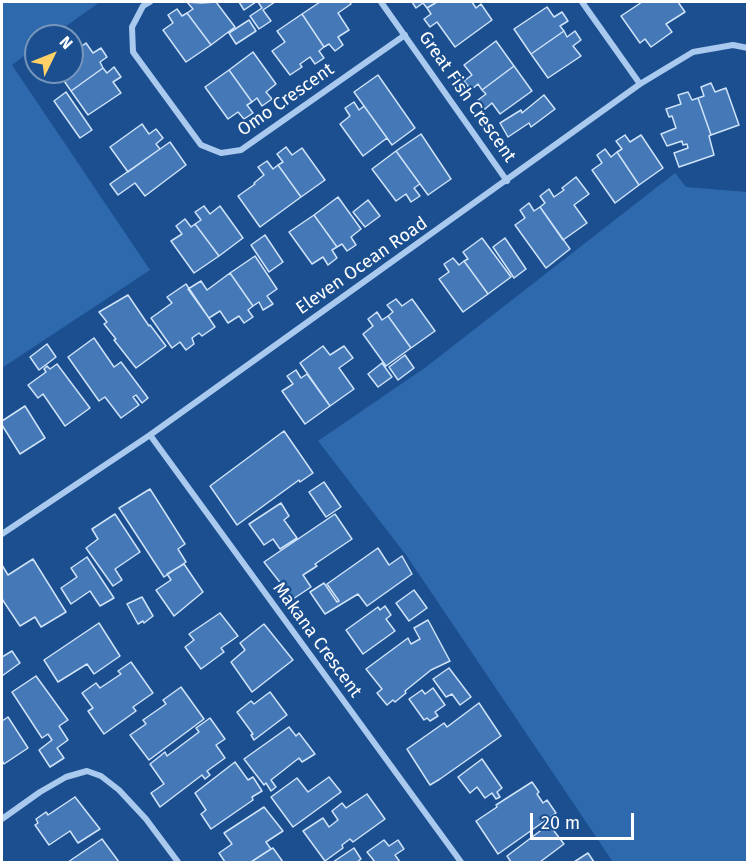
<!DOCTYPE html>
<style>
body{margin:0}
#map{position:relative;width:749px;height:864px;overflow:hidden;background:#1b4f8f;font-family:"Fira Sans",sans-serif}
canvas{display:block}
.frame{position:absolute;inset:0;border:3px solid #fff;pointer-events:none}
.north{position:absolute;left:24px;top:24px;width:60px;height:60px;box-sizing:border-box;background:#1b4f8f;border:2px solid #7695bc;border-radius:50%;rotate:47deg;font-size:16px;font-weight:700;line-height:24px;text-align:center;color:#fff}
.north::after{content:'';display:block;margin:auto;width:21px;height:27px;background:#ffd166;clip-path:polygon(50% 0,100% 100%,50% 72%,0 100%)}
.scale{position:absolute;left:530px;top:813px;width:104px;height:27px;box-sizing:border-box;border:3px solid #fff;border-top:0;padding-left:8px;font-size:18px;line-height:21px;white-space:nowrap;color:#fff;-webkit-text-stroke:4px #1b4f8f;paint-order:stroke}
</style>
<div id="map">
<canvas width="749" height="864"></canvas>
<div class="frame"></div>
<div class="north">N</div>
<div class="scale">20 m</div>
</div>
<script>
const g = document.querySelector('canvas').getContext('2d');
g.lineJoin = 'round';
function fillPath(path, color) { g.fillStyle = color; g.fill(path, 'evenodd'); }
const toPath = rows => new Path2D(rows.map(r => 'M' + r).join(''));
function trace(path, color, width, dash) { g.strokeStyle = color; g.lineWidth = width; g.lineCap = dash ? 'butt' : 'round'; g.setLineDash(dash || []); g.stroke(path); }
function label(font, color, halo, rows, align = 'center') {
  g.font = font + ' "Fira Sans",sans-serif'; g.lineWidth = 4.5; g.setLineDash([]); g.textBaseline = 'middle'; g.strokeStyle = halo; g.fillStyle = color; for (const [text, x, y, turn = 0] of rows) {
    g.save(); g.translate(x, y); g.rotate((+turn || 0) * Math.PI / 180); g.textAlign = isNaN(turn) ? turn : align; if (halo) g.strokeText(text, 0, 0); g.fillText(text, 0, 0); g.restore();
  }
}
fillPath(toPath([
 [2,2,100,2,52,36,36,36,36,47,12,65,150,270,2,368],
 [675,173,686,187,747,192,747,862,613,862,406,555,318,441,426,367]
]), '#2e69ad');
const building = toPath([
 [187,2,201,3,216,2,235,27,211,45,187,13,193,9,187,2],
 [239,2,256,2,244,10,239,2],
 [258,2,275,2,263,10,271,21,259,29,250,16,262,8,258,2],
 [320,2,350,2,351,4,338,13,349,30,338,37,343,45,335,51,329,44,324,47,302,14,320,2],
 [412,2,437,2,427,8,423,3,416,8,412,2],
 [437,2,472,2,476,8,481,4,492,20,455,47,437,22,430,27,424,19,431,14,427,8,437,2],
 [642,2,678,2,685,12,666,24,672,32,651,47,645,39,640,43,621,16,642,2],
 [547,7,554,17,562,12,568,21,560,26,564,31,531,54,514,29,547,7],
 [177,9,182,16,187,13,211,45,186,62,163,30,173,23,168,15,177,9],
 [302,14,324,47,319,51,324,58,315,64,310,57,300,64,302,67,290,75,272,51,285,42,277,31,302,14],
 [249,20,256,31,236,44,229,33,249,20],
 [564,31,567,37,575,31,581,40,573,46,581,56,548,78,531,54,564,31],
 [496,41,514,66,482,90,478,84,471,90,464,81,472,75,464,65,496,41],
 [86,43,93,53,101,48,107,57,100,62,103,68,71,91,58,72,72,72,72,53,86,43],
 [253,52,276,84,266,92,272,99,262,106,257,98,252,102,229,70,253,52],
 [514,66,532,91,500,114,492,103,485,109,478,100,486,94,482,90,514,66],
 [114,67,121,77,113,82,121,93,88,115,71,91,103,68,107,73,114,67],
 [229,70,252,102,247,105,253,113,244,119,238,112,228,119,205,87,229,70],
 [378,75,415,128,392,145,354,92,378,75],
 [711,83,715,92,726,88,739,125,711,135,698,98,704,96,701,87,711,83],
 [66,92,92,130,80,138,54,101,66,92],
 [688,92,692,100,698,98,711,135,709,136,714,155,679,167,674,153,688,148,687,144,683,145,682,141,667,146,661,134,676,128,672,116,669,117,666,109,681,104,678,95,688,92],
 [544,95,555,109,531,127,529,123,508,137,500,123,521,110,522,113,544,95],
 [354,102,359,110,364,106,387,138,363,156,340,124,350,116,345,108,354,102],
 [142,124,149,134,156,129,163,138,156,144,160,149,128,172,110,147,142,124],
 [421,134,451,179,428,195,396,151,421,134],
 [625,135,630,142,641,135,663,168,639,185,617,152,622,149,616,141,625,135],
 [170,142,186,165,145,196,135,183,118,195,110,184,170,142],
 [286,147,292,155,302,148,325,180,301,197,278,165,283,162,277,154,286,147],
 [605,149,611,157,617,152,639,185,615,203,592,170,602,163,597,155,605,149],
 [396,151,420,184,414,188,420,196,411,202,406,194,396,201,372,169,396,151],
 [267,161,273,169,278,165,301,197,260,227,238,196,255,184,254,183,264,175,258,167,267,161],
 [576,177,589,194,574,205,587,223,563,240,540,207,545,203,540,196,549,189,554,197,564,190,562,188,576,177],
 [338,197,361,229,351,237,356,245,347,251,342,244,337,247,314,215,338,197],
 [368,200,380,216,365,227,353,212,368,200],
 [529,203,534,211,540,207,570,249,546,268,515,225,525,218,520,210,529,203],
 [204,206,210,214,220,206,243,238,219,256,195,224,201,220,195,212,204,206],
 [314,215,337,247,332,250,337,258,328,265,323,257,312,264,289,232,314,215],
 [185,219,191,227,195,224,219,256,194,273,171,241,182,234,176,226,185,219],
 [265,235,283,262,269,272,251,245,265,235],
 [482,238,511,277,488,294,464,261,468,259,463,252,482,238],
 [505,238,526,269,514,278,493,247,505,238],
 [255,256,277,289,267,296,273,304,263,310,259,302,253,306,230,273,255,256],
 [453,258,459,265,464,261,488,294,463,312,439,279,449,272,444,264,453,258],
 [230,273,253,306,248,310,253,317,244,323,239,316,228,323,220,311,209,318,188,289,201,281,207,290,230,273],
 [186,284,215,327,202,336,199,333,192,338,194,344,186,350,180,342,172,348,151,318,172,303,167,297,186,284],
 [128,295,149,326,150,325,166,346,136,368,114,340,116,339,104,324,107,322,99,312,128,295],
 [396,299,402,306,412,299,435,331,411,348,388,316,393,312,387,305,396,299],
 [377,312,382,320,388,316,411,348,386,366,363,334,373,326,368,319,377,312],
 [94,338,114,367,121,362,148,398,142,403,136,395,133,397,139,405,121,418,105,397,99,401,68,357,94,338],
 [47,344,56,357,39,370,30,357,47,344],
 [323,346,330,355,344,346,353,358,339,368,354,389,330,406,300,363,323,346],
 [405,355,414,368,398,380,389,367,405,355],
 [382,363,392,377,378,387,368,374,382,363],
 [57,364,90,408,65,426,43,394,38,398,28,385,46,372,44,369,47,366,50,369,57,364],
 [296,370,301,378,307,374,330,406,305,424,282,391,293,384,287,376,296,370],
 [25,406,45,438,20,454,2,425,2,421,25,406],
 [284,431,313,473,300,482,299,480,237,525,210,486,284,431],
 [324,482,341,507,326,517,309,492,324,482],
 [150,489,185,544,178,549,186,562,164,577,119,508,150,489],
 [281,503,289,516,284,520,297,538,280,549,273,539,264,545,249,524,281,503],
 [115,514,140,552,115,569,122,580,113,586,86,548,98,539,92,529,115,514],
 [335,514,352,539,315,564,317,566,303,575,311,587,293,599,264,562,335,514],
 [378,548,389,565,402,556,412,574,367,606,358,594,325,614,310,592,324,583,337,602,339,601,327,584,378,548],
 [87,557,114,598,100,606,90,591,71,604,61,588,77,577,71,568,87,557],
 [33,559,66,612,41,627,35,617,20,626,2,599,2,565,8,575,33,559],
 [184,564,203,592,174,616,156,590,171,580,167,574,184,564],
 [414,590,427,608,409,621,396,603,414,590],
 [142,597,153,616,144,623,143,621,138,624,127,604,142,597],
 [385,606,391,615,386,619,395,631,363,654,346,630,378,607,380,610,385,606],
 [220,613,238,636,221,648,224,652,201,669,185,647,194,640,189,634,220,613],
 [428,620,450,661,431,670,405,691,406,693,395,702,393,700,387,705,377,693,382,689,366,669,408,638,411,644,420,639,414,628,428,620],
 [99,623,120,656,94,674,87,664,58,682,44,660,99,623],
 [264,624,293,660,252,692,231,662,245,650,240,643,264,624],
 [12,651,20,663,2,676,2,657,12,651],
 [131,662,153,693,133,707,136,711,104,734,88,711,93,708,82,693,96,683,100,688,121,674,118,671,131,662],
 [449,668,471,697,460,705,452,694,446,697,433,679,449,668],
 [36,676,68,720,59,726,68,740,57,748,64,758,50,767,39,750,52,740,48,734,42,738,12,692,36,676],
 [181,687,204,719,149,760,130,735,146,724,143,720,166,704,163,700,181,687],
 [433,688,445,705,435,712,438,716,430,721,427,718,424,720,409,699,422,690,425,694,433,688],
 [270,692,287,715,254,740,251,735,253,734,237,712,251,701,254,704,270,692],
 [479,703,501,736,440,779,430,785,407,749,444,723,447,727,479,703],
 [8,717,28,748,4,764,2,760,2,721,8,717],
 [210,718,225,739,216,745,225,758,207,771,210,775,205,779,202,775,160,807,151,793,164,784,150,764,165,752,167,756,199,732,196,728,210,718],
 [289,727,296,736,299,733,315,754,302,762,299,758,271,780,276,787,271,791,266,783,264,785,244,759,289,727],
 [482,759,502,788,497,792,500,797,496,799,492,793,485,798,477,787,470,793,458,777,482,759],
 [235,762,248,780,253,777,262,791,252,797,253,800,211,829,201,814,206,810,195,793,235,762],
 [329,777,341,792,293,827,271,797,297,778,308,792,329,777],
 [532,782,539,792,537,794,543,803,547,800,556,813,498,854,476,821,497,807,496,805,532,782],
 [367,794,385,819,353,842,350,839,342,845,343,848,325,861,303,831,323,818,329,827,338,820,332,811,342,803,346,808,367,794],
 [75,797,100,829,78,843,70,831,49,845,35,825,38,823,36,819,46,812,48,815,75,797],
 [264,807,283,831,266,842,271,849,251,862,225,862,219,853,232,844,224,833,264,807],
 [552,822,554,825,551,827,564,844,540,862,511,862,507,856,552,822],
 [102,839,119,862,68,862,102,839],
 [384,840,389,846,398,840,404,849,395,855,400,862,375,862,367,852,384,840],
 [273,848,283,862,251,862,271,849,273,848],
 [354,848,361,859,357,862,333,862,354,848],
 [588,853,594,862,574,862,588,853]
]);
fillPath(building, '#4478b7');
trace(building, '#cfe3fa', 1.5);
trace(toPath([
 [150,2,143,6,132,27,133,52,201,145,221,153,241,150,405,35],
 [381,2,507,181],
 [582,2,640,84],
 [150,435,461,862],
 [2,534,150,435,640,84,693,52,733,45,748,48],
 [2,819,40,792,66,777,87,771,101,776,119,790,146,819,178,862]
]), '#a9c9ee', 6);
label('18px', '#fff', '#1b4f8f', [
 ["Great Fish Crescent",467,97,55],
 ["Omo Crescent",286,100,-35],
 ["Eleven Ocean Road",362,266,-35],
 ["Makana Crescent",317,640,54]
]);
</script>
